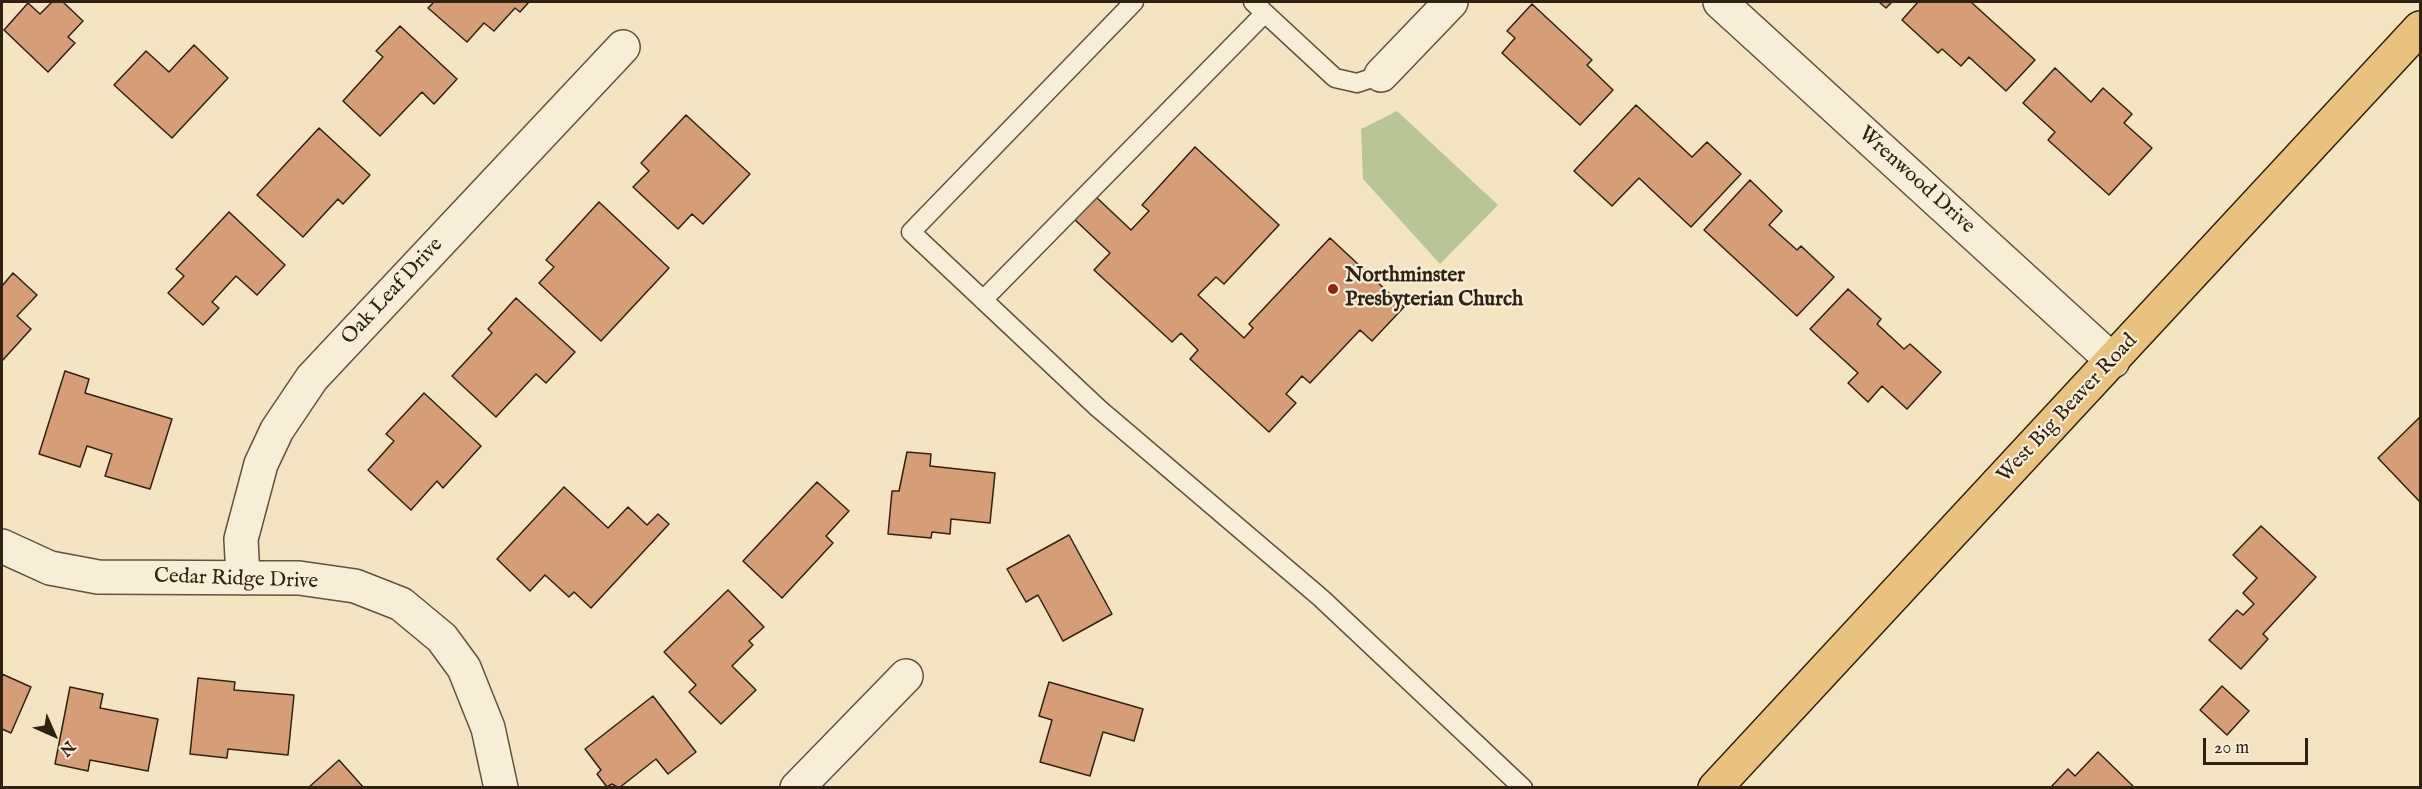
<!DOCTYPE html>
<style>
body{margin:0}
#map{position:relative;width:2422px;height:789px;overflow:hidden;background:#f5e4c1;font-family:"IM FELL English",serif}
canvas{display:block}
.frame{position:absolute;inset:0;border:3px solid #302213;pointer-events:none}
.north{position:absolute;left:24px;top:705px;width:60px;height:60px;-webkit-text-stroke:4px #f8edd7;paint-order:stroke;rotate:135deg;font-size:16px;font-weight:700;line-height:24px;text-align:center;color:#302213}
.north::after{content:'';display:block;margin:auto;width:21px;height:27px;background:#302213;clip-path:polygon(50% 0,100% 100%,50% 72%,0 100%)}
.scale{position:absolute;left:2203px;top:738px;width:105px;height:27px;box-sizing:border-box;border:3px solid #302213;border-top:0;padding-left:8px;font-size:18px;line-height:21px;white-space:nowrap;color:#302213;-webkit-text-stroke:4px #f8edd7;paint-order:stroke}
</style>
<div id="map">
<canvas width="2422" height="789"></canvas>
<div class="frame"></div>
<div class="north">N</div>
<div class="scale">20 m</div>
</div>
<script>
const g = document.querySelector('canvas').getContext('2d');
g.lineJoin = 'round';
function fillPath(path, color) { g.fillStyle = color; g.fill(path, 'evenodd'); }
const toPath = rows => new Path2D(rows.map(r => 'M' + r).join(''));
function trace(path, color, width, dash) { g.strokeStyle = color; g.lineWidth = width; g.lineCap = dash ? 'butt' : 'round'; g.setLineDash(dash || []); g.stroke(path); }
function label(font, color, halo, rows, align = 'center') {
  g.font = font + ' "IM FELL English",serif'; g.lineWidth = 4.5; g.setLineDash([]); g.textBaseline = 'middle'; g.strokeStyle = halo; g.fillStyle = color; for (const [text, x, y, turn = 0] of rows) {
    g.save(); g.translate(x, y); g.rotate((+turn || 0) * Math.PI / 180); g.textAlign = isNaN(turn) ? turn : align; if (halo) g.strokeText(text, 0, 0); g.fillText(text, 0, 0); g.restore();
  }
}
fillPath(toPath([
 [1397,111,1498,205,1440,264,1363,179,1361,129]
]), '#b9c594');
const building = toPath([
 [52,2,63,2,83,21,68,37,75,43,48,72,4,30,28,3,40,14,52,2],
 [434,2,529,2,520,12,515,8,494,31,484,23,467,42,428,8,434,2],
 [1879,2,1892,2,1886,8,1879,2],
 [1918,2,1971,2,2035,60,2006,91,1969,57,1961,66,1942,49,1938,53,1902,20,1918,2],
 [1532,4,1592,60,1587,65,1613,90,1580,125,1502,53,1515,38,1507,31,1532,4],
 [400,26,457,79,434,104,422,92,380,136,343,101,383,57,376,51,400,26],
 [194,45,228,78,172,138,114,85,146,51,169,72,194,45],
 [2055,68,2091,102,2103,88,2132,114,2124,123,2152,148,2109,195,2048,140,2055,132,2023,103,2055,68],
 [1636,105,1692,157,1707,142,1741,174,1691,227,1639,178,1612,206,1574,171,1636,105],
 [686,115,750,174,703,224,692,214,678,229,633,187,649,171,641,163,686,115],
 [319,128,370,175,343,204,338,199,303,237,257,195,319,128],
 [1195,147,1279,225,1224,284,1216,277,1198,295,1244,338,1253,328,1249,324,1330,238,1404,307,1372,341,1360,330,1310,383,1302,376,1286,394,1296,403,1269,432,1190,359,1198,350,1181,333,1172,342,1094,270,1110,253,1074,219,1095,196,1131,230,1149,211,1142,205,1195,147],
 [1750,180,1782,211,1769,225,1797,250,1801,246,1834,277,1797,316,1704,230,1750,180],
 [599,202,669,268,601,341,539,283,554,267,546,260,599,202],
 [229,212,285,265,257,295,236,276,212,302,219,308,203,325,168,293,184,276,176,269,229,212],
 [13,273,37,295,17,316,31,329,2,361,2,286,13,273],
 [1848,289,1881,319,1877,324,1904,349,1910,344,1941,372,1907,409,1882,386,1868,402,1848,383,1858,373,1810,329,1848,289],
 [516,298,575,352,546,383,536,374,496,417,452,376,492,333,488,329,516,298],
 [65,371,89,379,85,393,172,419,150,489,105,476,112,454,87,446,80,467,39,454,65,371],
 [424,393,481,446,443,488,437,481,411,510,368,470,394,441,386,434,424,393],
 [2420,417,2420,502,2378,458,2420,417],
 [907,452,931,454,930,466,995,473,990,523,951,519,950,534,932,532,931,538,888,534,892,491,899,491,907,452],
 [817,482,849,511,826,536,833,543,782,598,743,561,817,482],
 [564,487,608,528,628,507,647,525,658,514,669,524,591,608,574,592,569,597,545,575,530,591,497,559,564,487],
 [2261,526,2316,577,2263,634,2268,639,2241,669,2209,640,2237,610,2243,615,2254,604,2243,593,2257,578,2233,555,2261,526],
 [1069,535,1112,614,1063,641,1038,595,1026,602,1007,569,1069,535],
 [728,590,764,627,749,641,753,645,732,666,756,690,721,724,689,692,696,685,664,652,728,590],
 [2,674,31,687,11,733,2,729,2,674],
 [198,678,235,682,234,690,294,695,288,755,228,749,227,758,190,754,198,678],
 [1049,682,1143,709,1134,741,1103,732,1090,776,1040,762,1052,720,1039,716,1049,682],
 [2222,686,2249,711,2227,735,2200,710,2222,686],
 [70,687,103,694,100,708,158,719,148,771,90,760,88,771,55,764,70,687],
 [653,696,696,752,668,774,656,759,619,788,612,784,607,787,597,774,601,770,585,749,653,696],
 [2098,752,2135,788,2050,788,2068,769,2075,776,2098,752],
 [339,760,364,788,308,788,339,760]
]);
fillPath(building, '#d59e79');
trace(building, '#302213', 1.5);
const lane = toPath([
 [1134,2,911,232,1098,408,1321,598,1523,788],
 [1253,2,1335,78,1357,83,1381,75],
 [983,300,1265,13]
]);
const street = toPath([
 [1720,2,2113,361],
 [1381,75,1451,2],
 [2,546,50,568,98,577,299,578,355,586,401,604,442,638,464,668,488,728,501,788],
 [243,578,241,539,261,464,277,430,312,378,623,47],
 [797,788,906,676]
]);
const primary = toPath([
 [1715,788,2420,28]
]);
trace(lane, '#61523e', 21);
trace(street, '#61523e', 36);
trace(primary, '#302213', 36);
trace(lane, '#f8edd7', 18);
trace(street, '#f8edd7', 33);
trace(primary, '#eac280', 33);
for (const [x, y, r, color] of [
 [1333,289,6,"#8f2418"]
]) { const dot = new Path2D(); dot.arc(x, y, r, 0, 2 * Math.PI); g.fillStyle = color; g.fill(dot); trace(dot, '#f8edd7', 2); }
label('21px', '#302213', '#f8edd7', [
 ["Wrenwood Drive",1916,181,42],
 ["Oak Leaf Drive",393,292,-47],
 ["West Big Beaver Road",2068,409,-47],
 ["Cedar Ridge Drive",236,580,2]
]);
label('bold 21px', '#302213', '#f8edd7', [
 ["Northminster",1345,277],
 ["Presbyterian Church",1345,301]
], 'left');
</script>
